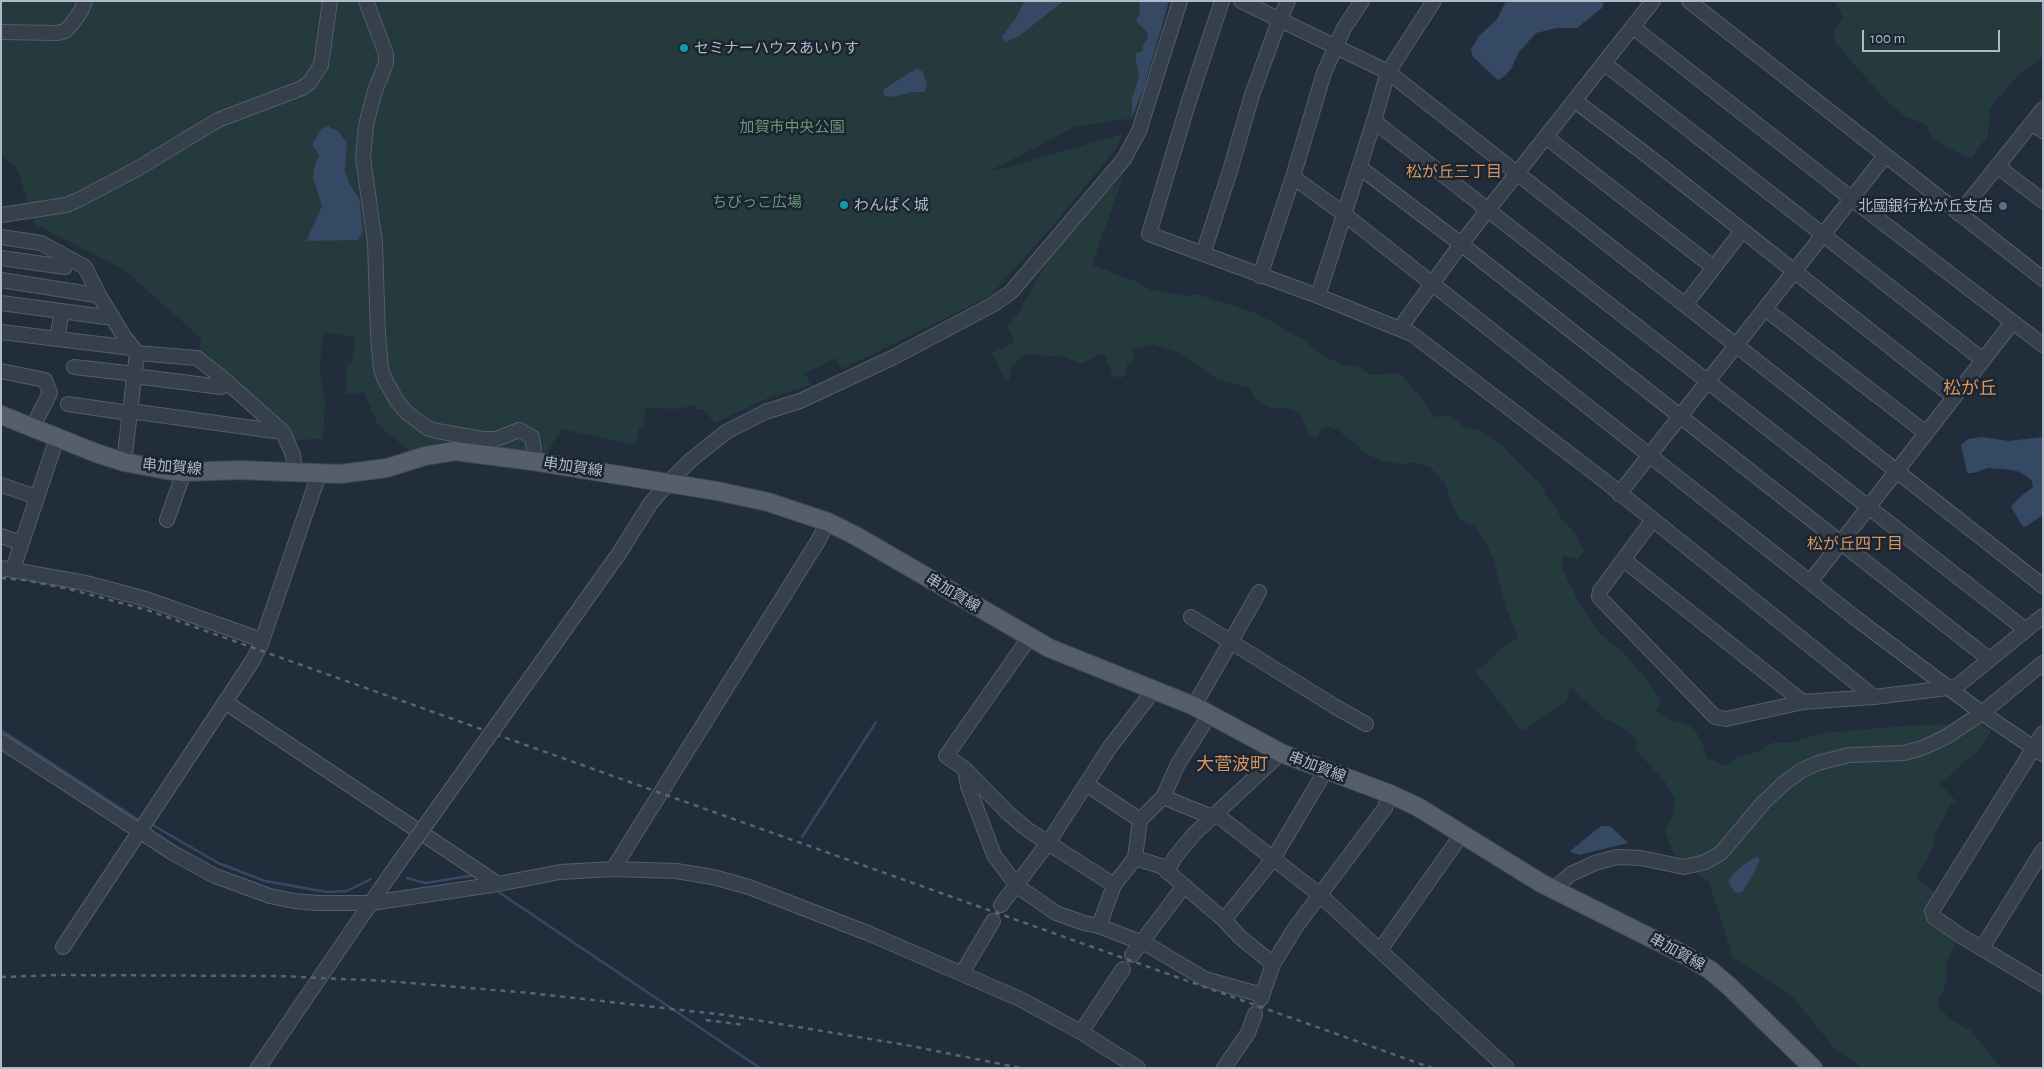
<!DOCTYPE html>
<meta charset="utf-8">
<style>
body{margin:0}
#map{position:relative;width:2044px;height:1069px;overflow:hidden;background:#222d3c;font-family:"Alegreya Sans",sans-serif}
canvas{display:block}
.frame{position:absolute;inset:0;border:2px solid #b1bac8;pointer-events:none}
.scale{position:absolute;left:1862px;top:30px;width:138px;height:22px;box-sizing:border-box;border:2px solid #b1bac8;border-top:0;padding-left:6px;font-size:15px;line-height:18px;white-space:nowrap;color:#b1bac8;-webkit-text-stroke:4px #1b2431;paint-order:stroke}
</style>
<div id="map">
<canvas width="2044" height="1069"></canvas>
<div class="frame"></div>
<div class="scale">100 m</div>
</div>
<script>
const g = document.querySelector('canvas').getContext('2d');
g.lineJoin = 'round';
function fillPath(path, color) { g.fillStyle = color; g.fill(path, 'evenodd'); }
const toPath = rows => new Path2D(rows.map(r => 'M' + r).join(''));
function trace(path, color, width, dash) { g.strokeStyle = color; g.lineWidth = width; g.lineCap = dash ? 'butt' : 'round'; g.setLineDash(dash || []); g.stroke(path); }
function label(font, color, halo, rows, align = 'center') {
  g.font = font + ' "Alegreya Sans","Noto Sans JP",sans-serif'; g.lineWidth = 5; g.setLineDash([]); g.textBaseline = 'middle'; g.strokeStyle = halo; g.fillStyle = color; for (const [text, x, y, turn = 0] of rows) {
    g.save(); g.translate(x, y); g.rotate((+turn || 0) * Math.PI / 180); g.textAlign = isNaN(turn) ? turn : align; if (halo) g.strokeText(text, 0, 0); g.fillText(text, 0, 0); g.restore();
  }
}
fillPath(toPath([
 [1,1,1170,1,1153,61,1133,118,1075,127,986,173,1122,134,1117,147,1055,223,990,296,842,369,836,358,805,374,811,385,770,397,715,423,704,410,696,409,694,405,677,409,645,408,643,428,639,428,635,445,562,429,545,455,411,452,378,425,364,392,346,394,346,366,352,362,355,338,324,332,321,348,320,371,325,404,323,439,290,440,199,355,201,338,123,269,34,224,18,170,1,155],
 [331,127,342,135,347,142,344,166,349,183,359,198,363,228,306,241,322,206,313,178,314,168,319,157,315,150],
 [1832,1,2043,1,2043,57,2019,74,1990,108,1988,135,1971,158,1956,152,1932,137,1926,124,1908,118,1889,104,1835,42,1835,29,1843,17,1836,4],
 [1123,177,1092,265,1142,284,1150,290,1158,290,1184,296,1196,294,1256,313,1304,340,1321,355,1343,365,1357,366,1371,375,1399,373,1420,396,1434,417,1451,416,1464,427,1481,431,1501,445,1543,486,1546,496,1554,505,1562,520,1577,536,1584,551,1577,559,1562,556,1562,569,1577,599,1598,632,1625,654,1649,683,1661,700,1656,711,1671,721,1685,723,1695,730,1701,740,1707,758,1725,766,1737,757,1762,751,1765,747,1775,742,1790,743,1823,733,1917,725,1981,724,1991,731,1979,749,1940,784,1956,801,1951,804,1935,834,1932,850,1916,878,1939,894,1928,912,1957,939,1945,966,1947,975,1944,990,1938,1001,1940,1008,1951,1020,1970,1030,2001,1068,1862,1068,1836,1050,1791,995,1733,958,1709,882,1674,854,1665,831,1673,815,1675,800,1666,783,1635,749,1637,740,1624,728,1604,718,1571,688,1566,702,1522,731,1476,672,1502,649,1518,637,1507,610,1493,559,1486,542,1475,526,1460,520,1450,500,1445,483,1431,468,1415,462,1400,464,1383,461,1368,455,1338,430,1329,427,1320,430,1317,438,1309,435,1302,417,1293,409,1269,407,1255,398,1249,388,1217,379,1175,351,1153,344,1133,350,1134,360,1127,364,1126,373,1122,378,1113,376,1105,355,1100,354,1081,364,1063,357,1025,354,1012,366,1009,380,1005,381,992,353,1014,342,1007,325,1017,315,1058,243,1091,206]
]), '#243a3d');
fillPath(toPath([
 [1024,1,1064,1,1019,36,1006,42,1003,39,1002,36,1016,18],
 [1139,1,1169,1,1143,90,1132,117,1132,99,1139,77,1135,54,1143,51,1143,45,1148,38,1146,31,1136,21,1140,13],
 [1506,1,1603,1,1604,3,1602,8,1577,28,1557,28,1536,33,1519,52,1511,69,1505,76,1498,80,1473,57,1471,49,1479,36,1497,19],
 [917,68,923,72,926,81,927,86,924,92,913,92,892,97,884,96,883,90,887,87],
 [328,126,339,132,347,142,345,171,349,183,359,198,360,204,363,232,358,240,306,241,322,206,313,178,314,168,319,155,312,145,321,129],
 [1983,437,2009,441,2043,437,2043,515,2028,525,2023,527,2011,507,2019,498,2033,487,2032,481,2028,477,2017,471,2003,469,1988,468,1973,473,1967,473,1961,445,1968,439],
 [1601,826,1610,826,1628,843,1579,855,1570,852,1570,851],
 [1757,856,1760,860,1752,877,1742,892,1735,893,1728,881,1731,876,1742,866]
]), '#354864');
trace(toPath([
 [1,730,140,821],
 [151,824,218,863,265,881,327,892,347,891,371,879],
 [802,837,876,722],
 [407,878,425,883,476,875],
 [500,893,760,1068]
]), '#354864', 2.5);
const minor = toPath([
 [366,1,386,54,386,63,375,91,366,125,363,158,375,243,378,335,381,369,385,380,397,401,406,412,427,428,437,431,483,439,496,439,519,430,532,437,534,449,532,461],
 [1222,1,1188,104,1149,234,1318,296,1412,334,1601,478,1874,697],
 [1241,1,1388,72,2043,586],
 [1689,1,2043,279],
 [1634,28,1852,199,2043,345],
 [1,32,57,33,65,31,71,25,81,11,85,1],
 [1605,64,1983,360],
 [1575,101,1648,156,1954,397],
 [1374,121,2026,630],
 [2032,123,2043,131],
 [1546,137,1713,267],
 [1997,166,2043,201],
 [1359,167,1461,244,1989,659],
 [1293,177,1344,214,1858,620,1982,713,2043,754],
 [1959,214,2043,109],
 [1,215,66,205,78,200,137,169,218,120,302,88,310,82,321,65,330,1],
 [1,237,41,243,85,267,100,297],
 [1203,254,1230,171,1252,95,1279,21,1288,1],
 [1,258,65,267],
 [1260,276,1293,177,1324,73,1344,28,1362,1],
 [1,280,96,295,100,297,123,335,137,353,197,358,220,376,283,432,293,455,295,473],
 [1318,296,1374,121,1388,72,1434,1],
 [1,303,113,318],
 [1685,305,1742,231],
 [1765,309,1926,433],
 [1400,328,1461,244,1653,1],
 [1,332,132,348],
 [57,339,62,311],
 [74,367,135,374],
 [1,371,45,380,50,393,32,428],
 [134,376,221,387,228,383],
 [68,404,129,413],
 [130,411,282,432],
 [124,462,137,353],
 [1,485,37,497],
 [1619,494,1885,156],
 [167,520,184,472],
 [1652,521,1600,591,1599,597,1715,717,1726,719,1803,702,1874,697,1956,687,2043,616],
 [1,536,21,543],
 [620,552,650,504,668,483,691,460,726,432,765,412,800,401,892,358,994,304,1011,292,1124,159,1139,131,1180,1],
 [1624,560,1803,702],
 [1,568,86,583,146,599,262,640],
 [13,569,57,438],
 [1810,582,2012,323],
 [1191,617,1334,706,1366,724],
 [1029,638,946,756,965,769,968,786,994,855,1017,886,1056,913,1084,923,1099,926],
 [225,702,498,884],
 [1194,706,1259,592],
 [2043,733,1932,911,1934,917,1961,936,2043,985],
 [1,741,173,853,215,876,270,896,294,901,318,903,371,903,498,884,560,872,613,869,676,871,713,877,749,887,870,934,1020,999,1081,1032,1138,1068],
 [965,769,1008,813,1028,830,1114,885],
 [1086,784,1140,820,1135,858,1114,885,1099,926,1148,945,1205,979,1262,995],
 [1163,797,1212,817],
 [1216,814,1320,895,1507,1068],
 [1140,820,1163,797,1178,764,1210,714],
 [1135,858,1161,866,1224,920,1273,859,1326,770],
 [613,869,818,541,828,522],
 [1167,872,1175,857,1194,834,1281,753],
 [1555,888,1571,874,1595,863,1617,857,1641,858,1684,867,1705,862,1721,853,1763,803,1783,784,1802,770,1818,763,1849,755,1904,753,1922,748,1944,738,1982,713,2043,663],
 [1001,905,1048,843,1110,747,1154,690],
 [1224,920,1240,937,1273,964],
 [63,947,253,660,261,644,319,474],
 [1982,948,2043,850],
 [1380,950,1462,834],
 [1132,955,1184,886],
 [962,973,993,921],
 [1261,999,1273,964,1295,928,1385,808,1390,794],
 [1081,1032,1123,969],
 [258,1068,390,875],
 [1224,1068,1248,1033,1255,1014]
]);
const major = toPath([
 [1,415,96,453,124,462,166,470,184,472,239,470,340,474,387,468,425,456,455,451,532,461,717,491,768,502,828,522,856,536,1049,648,1194,706,1281,753,1390,794,1418,807,1541,883,1683,954,1710,970,1729,986,1813,1068]
]);
trace(minor, '#545d6a', 16);
trace(major, '#3f4855', 20);
trace(minor, '#363f4c', 14);
trace(major, '#545e6d', 18);
trace(toPath([
 [1,578,25,580,69,589,147,610,1432,1068],
 [1,977,57,975,278,976,386,981,530,993,726,1015,906,1045,1021,1068],
 [706,1020,745,1025]
]), '#586374', 2.5, [5, 5]);
const minorBridge = toPath([
 [390,875,620,552]
]);
trace(minorBridge, '#545d6a', 16, []);
trace(minorBridge, '#363f4c', 14);
for (const [x, y, r, color] of [
 [684,48,5,"#0f9aa8"],
 [844,205,5,"#0f9aa8"],
 [2003,206,5,"#5c6f8a"]
]) { const dot = new Path2D(); dot.arc(x, y, r, 0, 2 * Math.PI); g.fillStyle = color; g.fill(dot); trace(dot, '#1b2431', 2); }
label('15px', '#b1bac8', '#1b2431', [
 ["セミナーハウスあいりす",694,48],
 ["わんぱく城",854,205],
 ["北國銀行松が丘支店",1993,206,"right"]
], 'left');
label('15px', '#679a74', '#1b2431', [
 ["加賀市中央公園",792,127],
 ["ちびっこ広場",757,202]
]);
label('15px', '#b1bac8', '#1b2431', [
 ["串加賀線",172,467,5],
 ["串加賀線",573,467,9],
 ["串加賀線",953,593,31],
 ["串加賀線",1317,767,21],
 ["串加賀線",1677,952,29]
]);
label('16px', '#d8945c', '#1b2431', [
 ["松が丘三丁目",1454,172],
 ["松が丘四丁目",1855,544]
]);
label('18px', '#d8945c', '#1b2431', [
 ["松が丘",1970,389],
 ["大菅波町",1232,765]
]);
</script>
